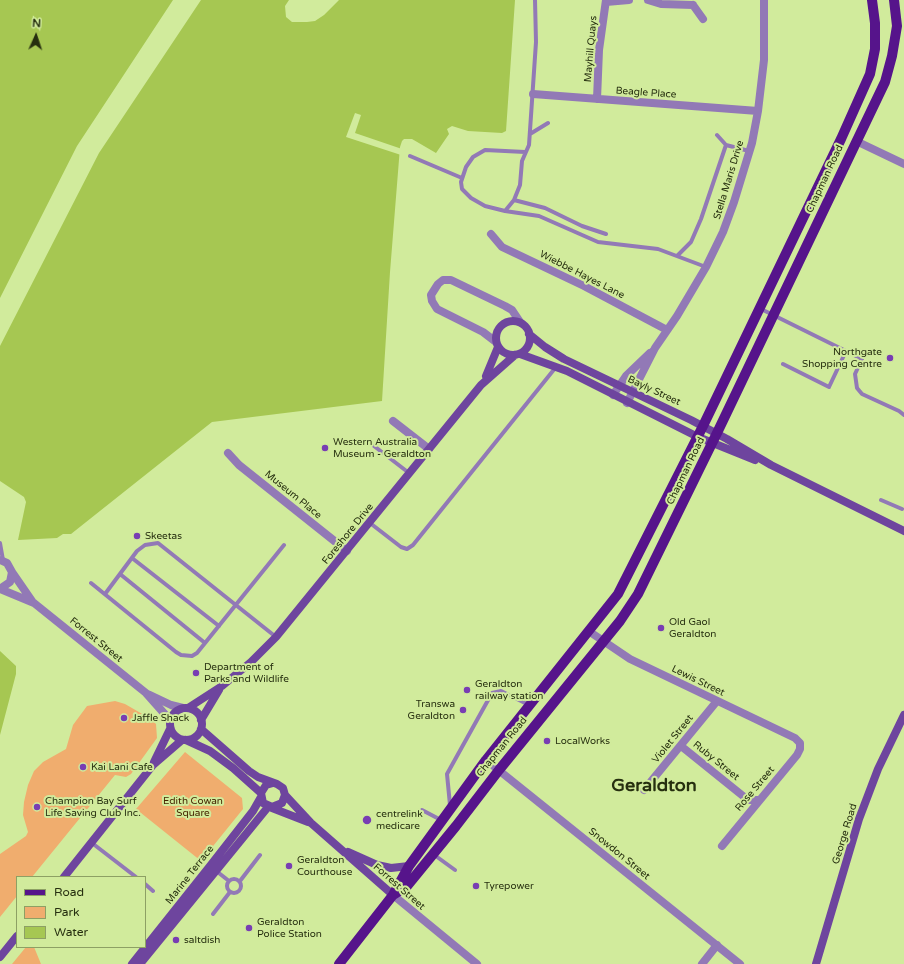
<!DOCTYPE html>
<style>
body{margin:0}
#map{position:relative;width:904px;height:964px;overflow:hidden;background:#d1eb9c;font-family:"Varela Round",sans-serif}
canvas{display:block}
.legend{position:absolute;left:16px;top:876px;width:130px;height:72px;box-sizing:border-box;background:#d1eb9c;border:1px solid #8da064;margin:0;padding:5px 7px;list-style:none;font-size:12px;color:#262f0f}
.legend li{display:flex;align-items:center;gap:8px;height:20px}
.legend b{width:20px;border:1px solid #8da064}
.north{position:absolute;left:16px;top:16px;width:40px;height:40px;-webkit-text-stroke:3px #d1eb9c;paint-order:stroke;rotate:3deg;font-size:11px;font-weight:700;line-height:16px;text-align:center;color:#262f0f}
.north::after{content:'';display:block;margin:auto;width:14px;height:18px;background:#262f0f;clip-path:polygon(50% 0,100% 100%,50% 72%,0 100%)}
</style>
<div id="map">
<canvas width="904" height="964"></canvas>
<ul class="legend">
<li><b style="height:5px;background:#56148b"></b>Road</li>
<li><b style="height:11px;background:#f0ad6e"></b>Park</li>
<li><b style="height:11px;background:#a6c752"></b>Water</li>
</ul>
<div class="north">N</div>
</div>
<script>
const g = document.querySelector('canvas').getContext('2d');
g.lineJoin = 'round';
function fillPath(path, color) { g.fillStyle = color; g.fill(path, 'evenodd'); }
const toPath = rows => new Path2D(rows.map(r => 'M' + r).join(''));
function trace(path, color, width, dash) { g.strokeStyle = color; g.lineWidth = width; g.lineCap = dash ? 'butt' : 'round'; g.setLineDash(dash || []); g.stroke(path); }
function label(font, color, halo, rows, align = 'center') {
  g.font = font + ' "Varela Round",sans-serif'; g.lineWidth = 4; g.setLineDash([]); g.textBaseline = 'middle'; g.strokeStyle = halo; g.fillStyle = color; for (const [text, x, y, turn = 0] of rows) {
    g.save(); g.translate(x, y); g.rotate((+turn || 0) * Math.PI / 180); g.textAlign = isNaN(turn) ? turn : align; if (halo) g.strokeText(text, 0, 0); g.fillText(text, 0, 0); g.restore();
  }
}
fillPath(toPath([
 [115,701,125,704,151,719,156,724,157,738,131,774,126,777,115,775,32,877,17,877,17,896,0,917,0,854,26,836,28,832,23,815,24,802,28,785,34,771,43,762,66,749,73,725,87,706],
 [185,752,242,798,243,809,201,861,136,809],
 [26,947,34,947,41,964,12,964]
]), '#f0ad6e');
fillPath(toPath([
 [0,0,173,0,77,146,0,298],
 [201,0,289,0,285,6,286,17,292,22,307,22,315,21,324,15,339,0,515,0,506,131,502,133,468,131,452,126,447,129,449,134,436,153,412,139,404,139,402,141,400,147,390,272,382,401,212,422,71,534,63,534,57,538,18,540,26,502,24,497,0,481,0,346,99,153],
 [0,651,16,666,16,674,0,735]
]), '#a6c752');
fillPath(toPath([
 [355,113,361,115,355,133,402,149,401,155,346,137]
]), '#d1eb9c');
trace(toPath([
 [530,134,548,123],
 [717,135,726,145,749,151],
 [525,152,485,150,473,157,466,167,461,182,462,189,471,198,485,206,505,211,539,216,598,242,658,249,706,267],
 [410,156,462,178],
 [514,200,545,208,582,226,606,234],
 [505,211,514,200,520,185,522,161,529,145,536,42,535,0],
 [678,255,691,242,701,219,726,145],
 [759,308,862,359,855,374,857,388,862,394,899,411,904,415],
 [783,364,829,387,846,351],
 [374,446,409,473],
 [881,500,902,509],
 [370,523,401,547,407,549,413,545,556,367],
 [0,543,3,560],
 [132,558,219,626],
 [120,574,205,643],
 [91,583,176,652,181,655,192,656,197,653,284,545],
 [105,594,137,551,145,545,158,543,276,637],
 [450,805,447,774,492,693,501,691,529,705],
 [422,810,441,820],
 [92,843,136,877],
 [433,854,455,870],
 [215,870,229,881],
 '227 886a7 7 0 1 1 14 0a7 7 0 1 1-14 0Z',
 [240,881,260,855],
 [145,884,153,891],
 [213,914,230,892]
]), '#9279b6', 4);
trace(toPath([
 [648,0,661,4,693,5],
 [606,2,629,0],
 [693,5,703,19],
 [533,94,758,111],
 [597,99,599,50,606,0],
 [856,141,904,164],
 [491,234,502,247,584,286,667,330],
 [496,342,483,332,437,309,432,301,431,295,438,284,443,280,451,280,505,306,512,310,520,322],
 [613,395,626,376,650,353],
 [627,403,655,348,677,316,706,267,723,232,734,202,752,143,758,111,764,60,764,0],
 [393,421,429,449],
 [228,453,239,465,347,551],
 [0,560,7,563,12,572,10,582,0,589],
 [12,572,32,601],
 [0,589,34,603,146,693,170,720],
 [590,632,630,659,795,738,800,743,800,749,797,755,722,846],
 [150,695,171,705,183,708],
 [681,746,748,800,758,800],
 [486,760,740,964],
 [644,790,717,701],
 [393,895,477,964],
 [702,964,717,945]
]), '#9279b6', 8);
trace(toPath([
 '496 338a17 17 0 1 1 34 0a17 17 0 1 1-34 0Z',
 [529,334,545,347,564,359,691,420,727,439,771,465,904,531],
 [520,354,567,371,698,437,755,460],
 [486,376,498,347],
 '170 724a16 16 0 1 1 32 0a16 16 0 1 1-32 0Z',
 [188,708,222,686,251,662,276,637,481,385,515,355],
 [201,720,219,690],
 [201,729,249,771,258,777,277,784,283,788,285,795,282,803,272,807,263,803,261,793,266,785,273,783],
 [186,740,210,751,233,768,261,793],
 [154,762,170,729],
 [285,795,311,823,393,895],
 [272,808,308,822],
 [348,852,377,865,391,868,409,866],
 [64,877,153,765,182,740],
 [0,957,17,936],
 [132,964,210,866,253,811,261,797],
 [140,964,268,807],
 [816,964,859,819,878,769,904,715]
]), '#6e459e', 8);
trace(toPath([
 [393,895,407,886,456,826,499,770,620,621,638,594,717,433,885,82,892,56,897,26,894,0],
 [339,964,393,895,409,866,486,760,618,594,703,426,841,139,870,74,875,49,875,23,872,0]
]), '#56148b', 10);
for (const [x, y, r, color] of [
 [890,358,4,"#783db3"],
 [325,448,4,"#783db3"],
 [137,536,4,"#783db3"],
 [661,628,4,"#783db3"],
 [196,673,4,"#783db3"],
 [467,690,4,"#783db3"],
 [463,710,4,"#783db3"],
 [124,718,4,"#783db3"],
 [547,741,4,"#783db3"],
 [83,767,4,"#783db3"],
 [37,807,4,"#783db3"],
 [367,820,5,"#783db3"],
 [289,866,4,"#783db3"],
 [476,886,4,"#783db3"],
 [249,928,4,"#783db3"],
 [176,940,4,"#783db3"]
]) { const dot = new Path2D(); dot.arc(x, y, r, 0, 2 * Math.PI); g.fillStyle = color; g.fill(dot); trace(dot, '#d1eb9c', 1.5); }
label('10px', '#262f0f', '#d1eb9c', [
 ["Mayhill Quays",591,49,-85],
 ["Beagle Place",646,93,4],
 ["Chapman Road",825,179,-65],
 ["Stella Maris Drive",729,180,-73],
 ["Wiebbe Hayes Lane",582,275,27],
 ["Bayly Street",654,391,25],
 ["Chapman Road",686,471,-64],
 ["Museum Place",293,495,39],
 ["Foreshore Drive",348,534,-51],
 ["Forrest Street",96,640,39],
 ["Lewis Street",698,681,26],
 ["Violet Street",673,739,-51],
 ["Chapman Road",502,747,-51],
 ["Ruby Street",716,761,39],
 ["Rose Street",755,789,-50],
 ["George Road",845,834,-73],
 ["Snowdon Street",619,854,39],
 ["Marine Terrace",190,875,-52],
 ["Forrest Street",399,887,41]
]);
label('10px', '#262f0f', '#d1eb9c', [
 ["Northgate",882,352,"right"],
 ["Shopping Centre",882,364,"right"],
 ["Western Australia",333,442],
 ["Museum - Geraldton",333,454],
 ["Skeetas",145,536],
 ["Old Gaol",669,622],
 ["Geraldton",669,634],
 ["Department of",204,667],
 ["Parks and Wildlife",204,679],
 ["Geraldton",475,684],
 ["railway station",475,696],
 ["Transwa",455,704,"right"],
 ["Geraldton",455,716,"right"],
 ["Jaffle Shack",132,718],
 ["LocalWorks",555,741],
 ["Kai Lani Cafe",91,767],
 ["Champion Bay Surf",45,801],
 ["Life Saving Club Inc.",45,813],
 ["centrelink",376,814],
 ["medicare",376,826],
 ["Geraldton",297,860],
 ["Courthouse",297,872],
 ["Tyrepower",484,886],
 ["Geraldton",257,922],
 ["Police Station",257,934],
 ["saltdish",184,940]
], 'left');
label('10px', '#452300', '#d1eb9c', [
 ["Edith Cowan",193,801],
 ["Square",193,813]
]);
label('bold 18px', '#262f0f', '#d1eb9c', [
 ["Geraldton",654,786]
]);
</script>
